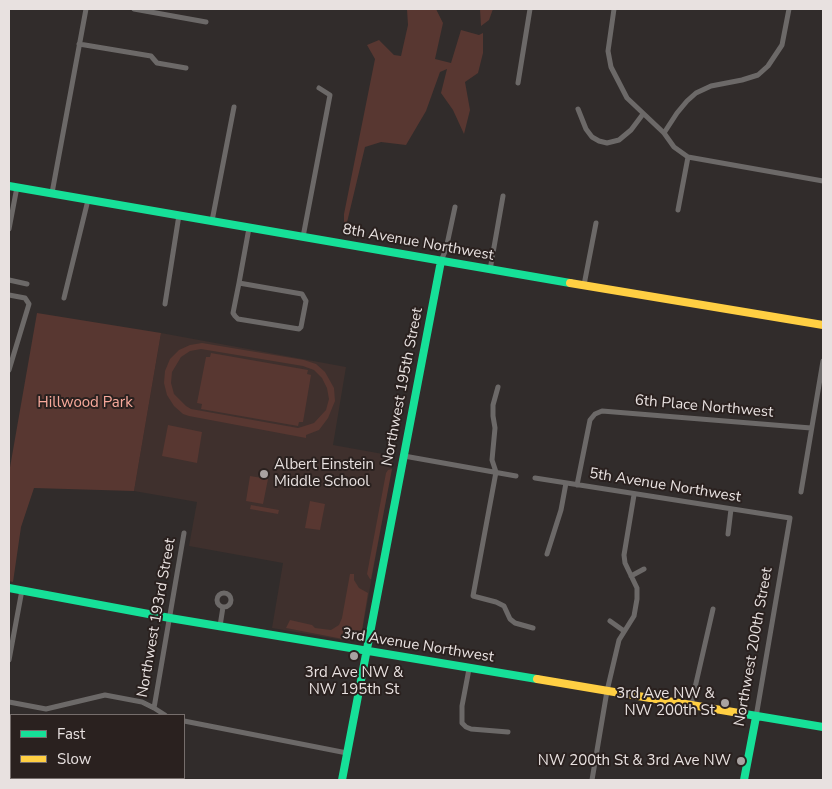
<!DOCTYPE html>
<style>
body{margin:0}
#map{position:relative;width:832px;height:789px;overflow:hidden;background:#312c2b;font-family:"Nunito Sans",sans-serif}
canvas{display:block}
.frame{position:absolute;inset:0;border:10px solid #e8e1e0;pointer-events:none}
.legend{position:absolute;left:10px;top:714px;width:175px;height:65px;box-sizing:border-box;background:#2a211f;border:1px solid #766e6c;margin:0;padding:6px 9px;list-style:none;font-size:15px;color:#e8e1e0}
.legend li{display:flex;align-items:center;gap:10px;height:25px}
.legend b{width:25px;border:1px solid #766e6c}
</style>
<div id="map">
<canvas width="832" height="789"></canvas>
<div class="frame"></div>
<ul class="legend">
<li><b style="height:6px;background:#16e098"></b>Fast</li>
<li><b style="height:6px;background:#ffcf43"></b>Slow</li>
</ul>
</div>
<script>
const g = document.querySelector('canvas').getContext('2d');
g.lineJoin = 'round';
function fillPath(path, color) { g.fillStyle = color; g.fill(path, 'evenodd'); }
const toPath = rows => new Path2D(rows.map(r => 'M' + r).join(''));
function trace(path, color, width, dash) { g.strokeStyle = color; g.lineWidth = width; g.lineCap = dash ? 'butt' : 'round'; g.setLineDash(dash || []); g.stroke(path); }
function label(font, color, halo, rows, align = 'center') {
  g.font = font + ' "Nunito Sans",sans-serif'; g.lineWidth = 4; g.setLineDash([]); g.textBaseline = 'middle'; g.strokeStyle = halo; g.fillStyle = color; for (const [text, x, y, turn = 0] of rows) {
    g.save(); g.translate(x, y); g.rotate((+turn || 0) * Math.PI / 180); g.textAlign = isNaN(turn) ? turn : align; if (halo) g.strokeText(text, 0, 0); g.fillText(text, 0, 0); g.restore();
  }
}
fillPath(toPath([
 [161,333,346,367,333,445,394,456,361,637,356,640,349,641,272,628,283,563,189,546,197,502,134,491]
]), '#3f302d');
fillPath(toPath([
 [407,9,436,9,443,23,435,59,451,63,461,30,479,35,483,33,483,53,478,73,465,82,470,110,464,134,453,110,441,93,447,69,440,72,426,111,406,145,381,142,365,147,344,235,344,214,375,59,367,45,379,40,394,55,401,56,408,25],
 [480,9,493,9,489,20,481,26],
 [37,313,161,333,134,491,34,488,21,527,13,582,9,581,9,473],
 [202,343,304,360,316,364,325,372,334,388,335,401,328,418,319,430,306,435,306,438,189,416,183,414,174,406,167,395,164,383,165,371,170,359,179,350,190,345],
 [201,349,303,366,314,370,322,378,327,388,329,399,326,410,314,423,298,428,191,409,186,406,174,394,171,383,172,372,181,357,190,351],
 [211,353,308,370,307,374,311,375,303,422,299,422,298,426,201,409,202,404,197,403,206,357,210,357],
 [168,425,202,432,197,463,162,456],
 [392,469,371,579,370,579,367,574,386,473,388,470],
 [250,476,268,479,263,504,246,501],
 [310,501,325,504,320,530,305,528],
 [251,505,279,510,278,514,250,509],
 [350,574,354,574,354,580,359,588,368,593,362,630,353,631,348,640,286,628,290,620,312,625,315,628,331,630,339,625,342,618]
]), '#583731');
trace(toPath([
 [134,9,206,22],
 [614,9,608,51,611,67,627,98,664,133,674,147,688,157,823,181],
 [79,44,151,56,157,63,186,68],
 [518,83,530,9],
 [578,109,586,129,592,137,599,141,607,143,619,140,631,130,643,114],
 [664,133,677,113,687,101,696,93,711,86,742,80,758,75,768,66,782,45,789,9],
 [52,193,86,9],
 [678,210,688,157],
 [212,221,234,107],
 [9,229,17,187],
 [303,237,330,95,319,88],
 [441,261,446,249,455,207],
 [490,270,503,196],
 [9,280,27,284],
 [239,283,302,294,306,301,301,327,299,329,238,319,235,316,233,313,239,283,249,228],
 [584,285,596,223],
 [9,295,25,298,29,304,9,370],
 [64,298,88,200],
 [165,304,179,215],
 [498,387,493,405,493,416,495,428,492,460,496,472,473,596,496,602,504,606,510,619,515,623,533,628],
 [404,456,516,476],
 [535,478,790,518,756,717],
 [577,485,590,420,595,414,602,411,811,428],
 [801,492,823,361],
 [728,534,731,509],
 [547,554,561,510,566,483],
 [631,576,644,569],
 '217 600a7 7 0 1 1 14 0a7 7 0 1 1-14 0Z',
 [610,621,624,631],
 [220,626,223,607],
 [9,660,22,590],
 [469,669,462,706,462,723,466,727,471,729,508,732],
 [9,702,46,709,105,695,142,702,154,708,165,715],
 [691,705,713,609],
 [154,708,184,533],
 [184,721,347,753],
 [592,780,607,691,619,640,634,616,637,599,637,588,625,563,624,555,634,495]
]), '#6c6968', 5);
trace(toPath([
 [9,186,570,283],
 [9,588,170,618,537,679],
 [739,713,823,727],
 [342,780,441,261],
 [744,780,756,717]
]), '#16e098', 8);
trace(toPath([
 [570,283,823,325],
 [537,679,739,713]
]), '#ffcf43', 8);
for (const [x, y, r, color] of [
 [264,474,5,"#a8a2a1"],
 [354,656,5,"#a8a2a1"],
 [725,703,5,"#a8a2a1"],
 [741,761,5,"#a8a2a1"]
]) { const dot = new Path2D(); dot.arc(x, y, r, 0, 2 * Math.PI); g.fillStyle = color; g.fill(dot); trace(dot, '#2a211f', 2); }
label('15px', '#e8e1e0', '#2a211f', [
 ["8th Avenue Northwest",418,243,10],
 ["Northwest 195th Street",403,387,-79],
 ["6th Place Northwest",704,407,5],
 ["5th Avenue Northwest",665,486,9],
 ["Northwest 193rd Street",157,618,-80],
 ["3rd Avenue Northwest",418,646,9],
 ["Northwest 200th Street",754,647,-80]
]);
label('15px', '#f9aa9c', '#2a211f', [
 ["Hillwood Park",85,403]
]);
label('15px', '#e8e1e0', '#2a211f', [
 ["Albert Einstein",274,465,"left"],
 ["Middle School",274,482,"left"],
 ["3rd Ave NW &",354,673,"center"],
 ["NW 195th St",354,690,"center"],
 ["3rd Ave NW &",715,694],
 ["NW 200th St",715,711],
 ["NW 200th St & 3rd Ave NW",731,761]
], 'right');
</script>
